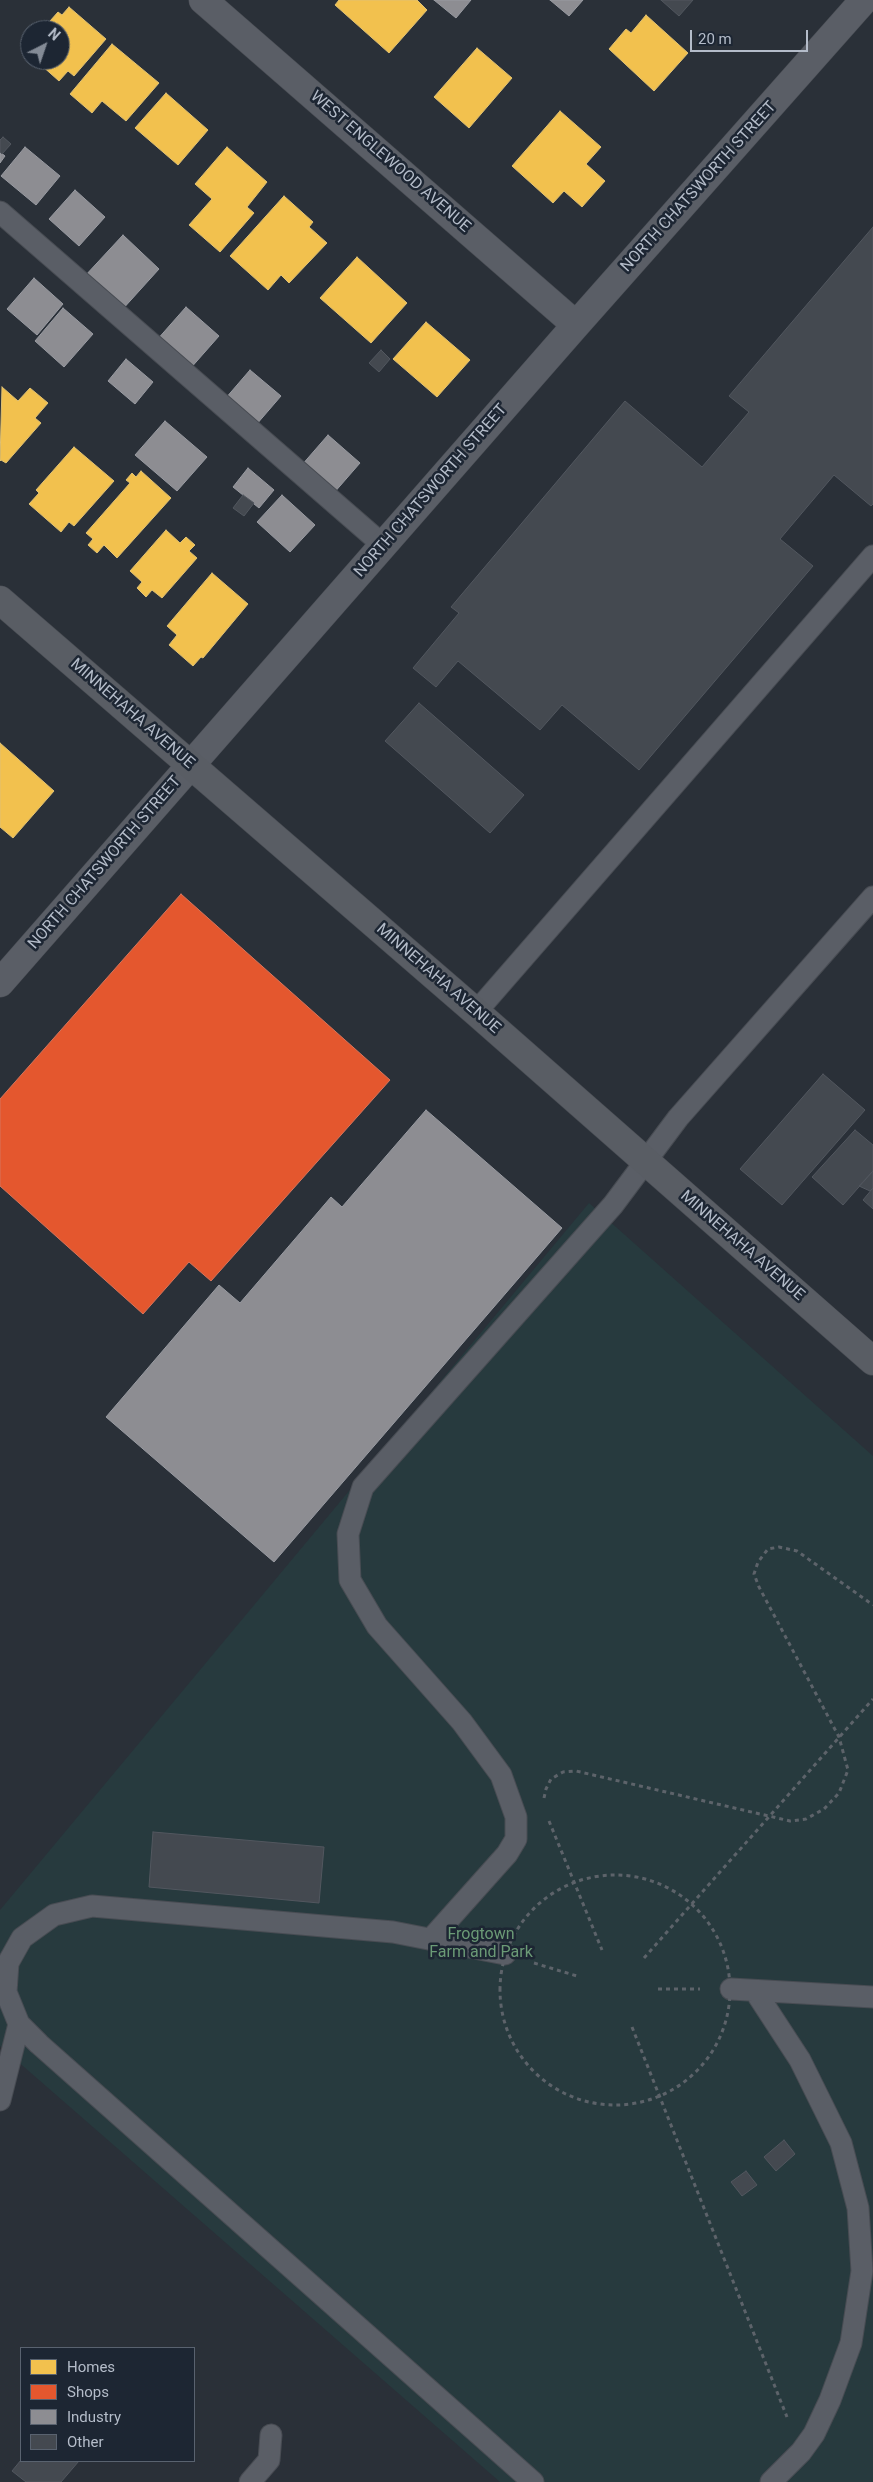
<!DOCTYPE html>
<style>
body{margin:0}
#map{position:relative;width:873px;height:2482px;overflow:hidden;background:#2a3038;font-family:Roboto,sans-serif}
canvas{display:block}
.legend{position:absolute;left:20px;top:2347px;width:175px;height:115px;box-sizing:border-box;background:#1d2633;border:1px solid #59626f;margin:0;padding:6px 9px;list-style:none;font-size:15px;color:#b4bcc9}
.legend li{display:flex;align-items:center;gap:10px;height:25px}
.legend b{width:25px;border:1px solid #59626f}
.north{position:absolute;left:20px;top:20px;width:50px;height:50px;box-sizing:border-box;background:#1d2633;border:1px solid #59626f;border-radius:50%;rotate:41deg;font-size:14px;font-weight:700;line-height:20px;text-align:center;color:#b4bcc9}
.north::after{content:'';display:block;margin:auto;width:18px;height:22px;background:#848b96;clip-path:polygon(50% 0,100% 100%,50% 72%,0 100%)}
.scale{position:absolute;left:690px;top:30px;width:118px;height:22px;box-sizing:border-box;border:2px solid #b4bcc9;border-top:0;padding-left:6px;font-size:15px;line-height:18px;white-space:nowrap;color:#b4bcc9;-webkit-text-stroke:4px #1d2633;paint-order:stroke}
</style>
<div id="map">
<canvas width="873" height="2482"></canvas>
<ul class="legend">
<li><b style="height:14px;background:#f2c14e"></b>Homes</li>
<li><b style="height:14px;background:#e4572e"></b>Shops</li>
<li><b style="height:14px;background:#8d8d92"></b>Industry</li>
<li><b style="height:14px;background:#444950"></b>Other</li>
</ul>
<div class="north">N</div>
<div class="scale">20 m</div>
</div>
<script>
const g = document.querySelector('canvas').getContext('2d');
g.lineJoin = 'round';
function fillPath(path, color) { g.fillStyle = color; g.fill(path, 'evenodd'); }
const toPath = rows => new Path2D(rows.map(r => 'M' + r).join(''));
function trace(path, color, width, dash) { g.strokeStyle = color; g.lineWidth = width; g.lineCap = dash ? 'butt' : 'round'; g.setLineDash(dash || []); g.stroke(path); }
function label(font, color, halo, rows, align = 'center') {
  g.font = font + ' Roboto,sans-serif'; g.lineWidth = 5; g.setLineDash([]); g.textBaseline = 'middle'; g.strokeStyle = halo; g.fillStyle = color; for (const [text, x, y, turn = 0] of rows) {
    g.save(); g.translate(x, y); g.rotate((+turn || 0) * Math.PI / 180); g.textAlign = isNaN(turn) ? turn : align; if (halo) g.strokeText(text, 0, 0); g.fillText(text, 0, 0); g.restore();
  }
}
fillPath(toPath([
 [589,1203,873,1456,873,2482,500,2482,0,2046,0,1910]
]), '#273a3e');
const homes = toPath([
 [339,0,417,0,427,10,389,53,335,5,339,0],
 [69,7,106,39,74,76,68,71,59,81,41,65,45,60,60,60,60,30,42,30,58,12,62,15,69,7],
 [646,15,688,53,654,91,609,49,626,29,631,33,646,15],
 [112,44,159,83,126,121,102,101,92,113,70,94,112,44],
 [477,48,512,78,469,128,434,97,477,48],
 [166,93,208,130,178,165,135,128,166,93],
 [560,111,601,147,586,164,605,181,582,207,564,191,553,203,512,166,560,111],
 [227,147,267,182,247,207,254,213,220,252,189,225,212,199,195,184,227,147],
 [284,196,313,222,309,227,327,243,289,283,281,275,268,290,230,256,284,196],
 [357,257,407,303,371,343,320,298,357,257],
 [426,322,470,360,437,397,393,359,426,322],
 [2,387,18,401,30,388,48,403,35,418,41,423,6,463,1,460,0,461,2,387],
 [74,447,114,481,74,526,69,522,61,532,29,504,39,493,36,490,74,447],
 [141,471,171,498,117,558,104,545,97,553,88,545,93,539,86,533,130,483,126,480,132,473,136,477,141,471],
 [166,530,180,543,186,537,195,545,189,551,197,558,162,598,152,590,146,597,137,588,142,582,130,571,166,530],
 [212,573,248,604,203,658,201,657,193,666,169,645,177,635,167,626,212,573],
 [0,743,54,791,13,838,0,827,0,743]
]);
fillPath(homes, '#f2c14e');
trace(homes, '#dfc073', 1);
const shops = toPath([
 [181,894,390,1080,211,1281,189,1262,143,1314,0,1186,0,1099,181,894]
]);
fillPath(shops, '#e4572e');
trace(shops, '#d6755c', 1);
const industry = toPath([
 [434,0,471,0,456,18,434,0],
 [550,0,583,0,569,16,550,0],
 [25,147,60,176,36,205,1,176,25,147],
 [0,152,5,156,0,163,0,152],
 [75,190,105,217,79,246,49,219,75,190],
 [123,235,159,269,121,311,84,277,123,235],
 [34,278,63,304,37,335,7,309,34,278],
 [186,307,219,336,189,370,156,341,186,307],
 [63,308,93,334,64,367,35,341,63,308],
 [126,359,153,382,135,404,108,381,126,359],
 [250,370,281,396,256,425,225,399,250,370],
 [165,421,207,457,177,491,135,455,165,421],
 [328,435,360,463,333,494,301,466,328,435],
 [248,468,274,490,259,508,233,487,248,468],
 [282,495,315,525,290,552,257,522,282,495],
 [426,1110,562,1228,274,1562,106,1417,219,1285,240,1303,331,1197,342,1207,426,1110]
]);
fillPath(industry, '#8d8d92');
trace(industry, '#999ba2', 1);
const building = toPath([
 [661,0,693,0,679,16,661,0],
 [3,137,11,144,2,154,0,152,0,140,3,137],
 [873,227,873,504,871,506,834,475,780,539,813,566,639,770,562,705,540,730,458,661,436,687,413,668,459,613,451,607,625,401,702,467,749,412,729,396,873,227],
 [381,350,390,359,379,372,369,363,381,350],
 [243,495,254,503,244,516,233,508,243,495],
 [419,703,524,795,490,833,385,741,419,703],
 [823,1074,865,1110,782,1205,740,1169,823,1074],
 [855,1130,873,1145,873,1171,843,1205,812,1177,855,1130],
 [873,1171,873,1188,870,1191,859,1186,873,1171],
 [873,1188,873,1209,863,1200,873,1188],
 [153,1832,324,1847,319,1903,149,1887,153,1832],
 [784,2140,795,2154,776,2171,764,2157,784,2140],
 [746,2171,757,2185,742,2196,731,2182,746,2171],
 [21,2460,21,2461,79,2461,61,2482,26,2482,12,2471,21,2460]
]);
fillPath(building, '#444950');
trace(building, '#52575f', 1);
const lane = toPath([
 [0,212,383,545],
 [476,1012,873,556],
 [432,1938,507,1854,516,1839,516,1817,501,1775,462,1722,377,1626,350,1580,348,1534,363,1487,613,1205,678,1118,873,897],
 [505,1954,393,1932,92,1906,54,1915,22,1938,8,1963,6,1992,19,2024,39,2044,533,2482],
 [731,1989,873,1997],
 [755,1991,800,2060,841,2143,858,2208,862,2271,851,2343,830,2400,814,2434,801,2452,771,2482],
 [0,2100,19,2024],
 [250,2482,269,2460,271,2435]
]);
const street = toPath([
 [203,0,576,325],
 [0,983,576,325,864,0]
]);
const secondary = toPath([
 [0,600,476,1012,873,1361]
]);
trace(lane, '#484c53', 23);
trace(street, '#484c53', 29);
trace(secondary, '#484c53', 29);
trace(toPath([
 [544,1798,546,1789,551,1779,563,1772,576,1771,790,1821,806,1819,824,1809,839,1793,848,1770,839,1737,759,1587,754,1574,758,1562,768,1549,779,1547,797,1551,873,1605],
 [549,1821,602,1950],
 '500 1990a115 115 0 1 1 230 0a115 115 0 1 1-230 0Z',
 [644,1958,873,1699],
 [534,1963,577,1976],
 [658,1989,700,1989],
 [632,2027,787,2417]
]), '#5d636a', 3, [4, 4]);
trace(lane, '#5a5e66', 21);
trace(street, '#5a5e66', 28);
trace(secondary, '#595d64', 28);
label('16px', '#b4bcc9', '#1d2633', [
 ["WEST ENGLEWOOD AVENUE",390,162,41],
 ["NORTH CHATSWORTH STREET",699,187,-48],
 ["NORTH CHATSWORTH STREET",431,491,-49],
 ["MINNEHAHA AVENUE",132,714,41],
 ["NORTH CHATSWORTH STREET",105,863,-49],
 ["MINNEHAHA AVENUE",438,979,41],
 ["MINNEHAHA AVENUE",742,1246,41]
]);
label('16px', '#6b9a76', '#1d2633', [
 ["Frogtown",481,1935],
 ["Farm and Park",481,1953]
]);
</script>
